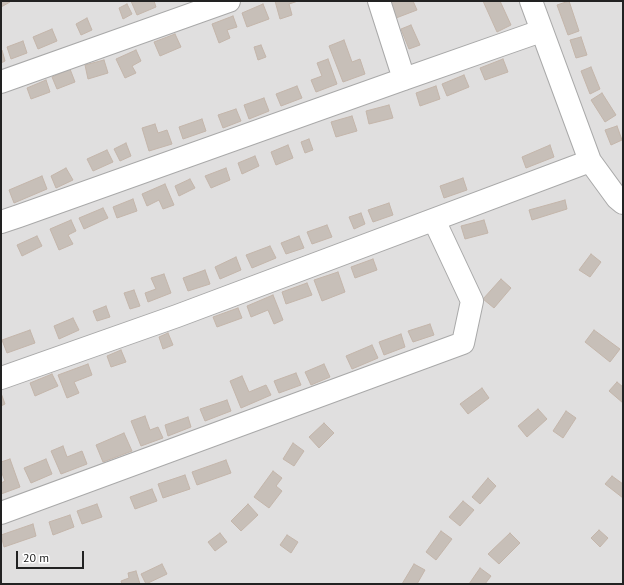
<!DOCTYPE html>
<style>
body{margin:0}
#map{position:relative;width:624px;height:585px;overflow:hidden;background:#f2efe9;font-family:"PT Sans",sans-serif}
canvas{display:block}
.frame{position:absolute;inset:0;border:2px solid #222;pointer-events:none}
.scale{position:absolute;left:16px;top:551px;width:68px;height:18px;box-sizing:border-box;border:2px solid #222;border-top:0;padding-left:5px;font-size:12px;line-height:14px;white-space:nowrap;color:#222;-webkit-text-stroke:3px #fff;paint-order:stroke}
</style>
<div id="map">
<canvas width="624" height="585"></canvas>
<div class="frame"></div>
<div class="scale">20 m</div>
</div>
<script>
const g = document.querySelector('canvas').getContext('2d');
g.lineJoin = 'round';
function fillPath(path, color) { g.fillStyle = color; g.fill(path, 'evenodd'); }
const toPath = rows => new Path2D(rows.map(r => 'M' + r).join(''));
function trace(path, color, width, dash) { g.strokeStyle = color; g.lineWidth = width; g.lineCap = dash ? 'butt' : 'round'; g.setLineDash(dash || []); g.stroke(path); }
fillPath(toPath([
 [1,1,623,1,623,584,1,584]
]), '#e0dfdf');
const building = toPath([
 [1,1,9,1,10,2,1,7,1,1],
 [131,1,154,1,156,7,137,15,131,1],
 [275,1,298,1,289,4,292,15,280,19,275,1],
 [389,1,413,1,417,10,396,18,389,1],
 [483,1,500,1,511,25,497,32,483,1],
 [569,1,579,31,568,35,557,5,569,1],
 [127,4,132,14,123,19,119,8,127,4],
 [263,4,269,19,247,27,242,13,263,4],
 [233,16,237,27,227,30,230,38,219,43,212,24,233,16],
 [87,18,92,30,81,35,76,24,87,18],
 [411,25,420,45,409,49,401,29,411,25],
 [52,29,57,41,38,49,33,37,52,29],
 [175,34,181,47,160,56,154,42,175,34],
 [581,37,587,55,576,58,570,40,581,37],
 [344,40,352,62,360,59,365,74,343,82,329,46,344,40],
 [23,41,27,53,11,59,7,47,23,41],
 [261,45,266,57,258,60,254,47,261,45],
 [1,50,2,50,5,61,1,63,1,50],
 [136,50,141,61,132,66,136,73,125,78,116,59,136,50],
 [328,59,337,84,316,92,311,80,322,76,317,63,328,59],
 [503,59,508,72,485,80,480,68,503,59],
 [104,60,108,73,88,79,85,65,104,60],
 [591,67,600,89,590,94,581,71,591,67],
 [70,69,75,82,57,89,52,77,70,69],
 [464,75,469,87,447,96,442,84,464,75],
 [46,80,50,92,31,99,27,88,46,80],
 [297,86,302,98,281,106,276,94,297,86],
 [436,86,440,99,420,106,416,93,436,86],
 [602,93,616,115,605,122,591,100,602,93],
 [264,98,269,111,249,119,244,105,264,98],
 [389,105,393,118,369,124,366,111,389,105],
 [236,109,241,121,223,128,218,115,236,109],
 [352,116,357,131,336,137,331,122,352,116],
 [202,119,206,131,183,139,179,127,202,119],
 [155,124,158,133,167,130,172,144,149,151,142,128,155,124],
 [617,126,622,140,611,145,605,130,617,126],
 [309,139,313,150,305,153,301,142,309,139],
 [126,143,131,156,120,161,114,149,126,143],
 [288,145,293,158,276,165,271,152,288,145],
 [550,145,554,157,526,168,522,157,550,145],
 [107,150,113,162,93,171,87,159,107,150],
 [255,156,259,166,242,174,238,163,255,156],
 [66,168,73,180,56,188,51,176,66,168],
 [226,168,230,180,211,188,205,176,226,168],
 [42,176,47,189,14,203,9,190,42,176],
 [463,178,467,190,444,198,440,186,463,178],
 [190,179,195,188,179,196,175,186,190,179],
 [165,184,174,205,163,209,159,200,147,206,142,194,165,184],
 [133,199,137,211,117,218,113,207,133,199],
 [565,200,567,209,532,220,529,210,565,200],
 [389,203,393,215,373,222,368,210,389,203],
 [103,208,108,218,84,229,79,218,103,208],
 [361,213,365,224,354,229,349,217,361,213],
 [71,220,76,231,68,235,73,244,59,250,50,229,71,220],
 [484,220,488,233,465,239,461,226,484,220],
 [327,225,332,237,312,244,307,232,327,225],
 [37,236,42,246,22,256,17,245,37,236],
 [299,236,304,248,286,254,281,243,299,236],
 [270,246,276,258,252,268,246,255,270,246],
 [591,254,601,262,590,277,579,270,591,254],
 [236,257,241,270,220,279,215,267,236,257],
 [373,259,377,270,355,278,351,267,373,259],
 [205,270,210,284,188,291,183,278,205,270],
 [338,272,345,292,322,301,314,280,338,272],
 [164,274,171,293,148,302,145,293,156,289,151,278,164,274],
 [501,279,511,288,494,308,483,299,501,279],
 [307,283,312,295,286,304,282,292,307,283],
 [134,290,140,306,130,309,124,293,134,290],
 [273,295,283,320,274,324,268,310,251,317,247,306,273,295],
 [106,306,110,317,97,321,93,311,106,306],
 [238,308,242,318,217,327,213,317,238,308],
 [73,318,79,330,59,339,54,326,73,318],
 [430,324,434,335,413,342,408,331,430,324],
 [30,330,35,343,7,353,2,340,30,330],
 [594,330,620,349,610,362,585,342,594,330],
 [168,333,173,345,163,349,159,337,168,333],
 [401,334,405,347,384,355,379,342,401,334],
 [372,345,378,358,352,369,346,356,372,345],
 [121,350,126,362,111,367,107,356,121,350],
 [88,364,92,375,74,382,79,393,67,398,58,375,88,364],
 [324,364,330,377,311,385,305,372,324,364],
 [296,373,301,385,279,393,274,381,296,373],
 [52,374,58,386,35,396,30,383,52,374],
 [242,376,249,392,266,385,271,395,241,408,230,381,242,376],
 [617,382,623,387,623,403,609,391,617,382],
 [482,388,489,398,468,414,460,404,482,388],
 [1,393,5,404,1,406,1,393],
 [227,400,231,411,205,421,200,409,227,400],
 [538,409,547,419,527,437,518,426,538,409],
 [566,411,576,418,563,438,553,431,566,411],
 [145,416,150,430,158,427,163,438,141,446,131,421,145,416],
 [188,417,191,427,168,436,165,425,188,417],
 [324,423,334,433,319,448,309,437,324,423],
 [124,433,132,451,103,462,96,445,124,433],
 [293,443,304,451,294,466,283,459,293,443],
 [63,446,67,457,82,451,87,464,61,474,51,451,63,446],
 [10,459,20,487,1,494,1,483,5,481,1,471,1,462,10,459],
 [46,459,52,474,31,483,24,468,46,459],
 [226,460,231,473,197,485,192,472,226,460],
 [273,471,282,478,276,486,282,491,269,508,254,497,273,471],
 [185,475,190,489,163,498,158,484,185,475],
 [612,476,623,484,623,498,605,484,612,476],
 [488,478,496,486,480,504,472,497,488,478],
 [152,489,157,501,135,509,130,497,152,489],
 [463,501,474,510,460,526,449,517,463,501],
 [97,504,102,517,82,524,77,511,97,504],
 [248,504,258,515,241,531,231,521,248,504],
 [70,515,74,527,53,535,49,522,70,515],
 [33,524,36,536,4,547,1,535,33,524],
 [599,530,608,538,600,547,591,538,599,530],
 [441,531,452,539,436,560,426,552,441,531],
 [220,533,227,542,215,551,208,542,220,533],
 [510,533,520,543,499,564,488,554,510,533],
 [287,535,298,542,291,553,280,545,287,535],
 [162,564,167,574,146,584,141,574,162,564],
 [414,564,425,570,417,584,402,584,414,564],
 [480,568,491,576,485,584,469,584,480,568],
 [136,571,140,584,122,584,121,581,129,578,128,573,136,571]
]);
fillPath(building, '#c7bfb8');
trace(building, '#c4b6ab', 1);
const minor = toPath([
 [379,1,404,79],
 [531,1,590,161,617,198,623,203],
 [1,82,229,1],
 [1,222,19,216,404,79,541,31],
 [1,378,177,316,590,161],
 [1,513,463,343,472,301,434,220]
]);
trace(minor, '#a9a9a9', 24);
trace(minor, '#fff', 22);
</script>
